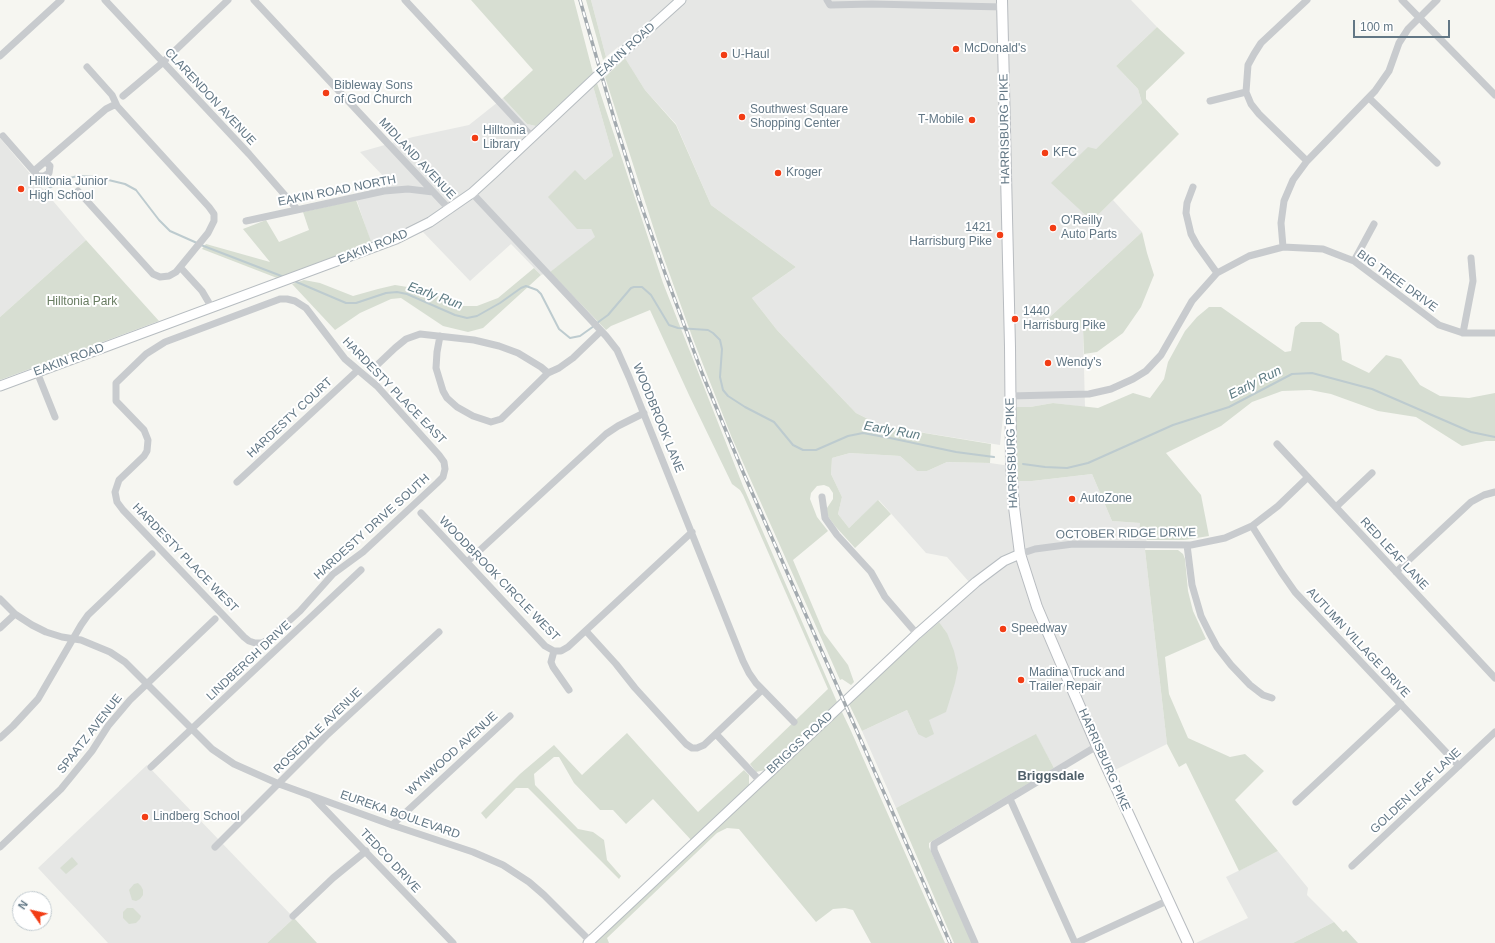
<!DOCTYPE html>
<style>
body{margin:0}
#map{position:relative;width:1495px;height:943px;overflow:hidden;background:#f6f6f1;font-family:Helvetica,sans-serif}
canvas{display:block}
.north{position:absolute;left:12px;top:891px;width:40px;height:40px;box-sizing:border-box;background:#fff;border:1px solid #c0c9ce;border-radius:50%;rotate:304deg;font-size:11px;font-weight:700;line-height:16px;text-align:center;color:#627785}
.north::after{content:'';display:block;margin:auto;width:14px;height:18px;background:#f23d15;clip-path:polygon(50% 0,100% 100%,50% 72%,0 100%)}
.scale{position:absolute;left:1353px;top:20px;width:97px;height:18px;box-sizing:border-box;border:2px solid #627785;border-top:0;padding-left:5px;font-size:12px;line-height:14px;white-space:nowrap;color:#627785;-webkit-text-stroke:3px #fff;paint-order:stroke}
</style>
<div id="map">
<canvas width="1495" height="943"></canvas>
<div class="north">N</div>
<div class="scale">100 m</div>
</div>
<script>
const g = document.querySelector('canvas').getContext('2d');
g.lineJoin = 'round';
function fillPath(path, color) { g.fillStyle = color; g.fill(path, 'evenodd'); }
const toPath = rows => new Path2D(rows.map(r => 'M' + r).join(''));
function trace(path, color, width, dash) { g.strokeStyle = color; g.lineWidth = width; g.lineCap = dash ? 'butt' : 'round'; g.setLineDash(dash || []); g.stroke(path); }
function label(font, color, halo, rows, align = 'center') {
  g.font = font + ' Helvetica,sans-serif'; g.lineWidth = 4; g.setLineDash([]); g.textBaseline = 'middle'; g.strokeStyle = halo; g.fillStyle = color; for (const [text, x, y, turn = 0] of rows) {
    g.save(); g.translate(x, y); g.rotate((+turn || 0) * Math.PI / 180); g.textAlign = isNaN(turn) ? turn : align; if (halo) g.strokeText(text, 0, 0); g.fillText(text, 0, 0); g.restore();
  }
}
fillPath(toPath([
 [591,0,1131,0,1157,27,1116,66,1138,89,1142,103,1096,149,1092,221,1113,200,1142,232,1039,327,1041,331,1083,328,1085,407,1053,403,1030,407,1004,407,1000,445,882,426,856,413,777,330,752,298,796,267,711,205,676,124,645,90,618,47,606,57],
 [587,78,593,86,613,156,585,180,575,171,591,229,596,238,550,272,541,275,511,244,470,281,423,232,374,252,355,195,390,183,360,152,413,137,469,125,503,98,527,124,536,126],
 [0,138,86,240,0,317],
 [850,453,900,456,917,471,927,471,947,462,990,463,1017,467,1017,481,1032,481,1092,474,1112,521,1140,523,1147,537,1145,550,1167,744,1113,771,1100,742,1054,768,1036,735,896,808,862,731,907,710,918,734,929,720,947,633,935,617,970,583,947,557,926,553,879,500,849,528,838,514,842,497,831,474,832,458],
 [147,765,294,918,267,943,108,943,38,868],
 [1278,851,1308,888,1307,895,1334,922,1293,943,1196,943,1248,918,1226,877]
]), '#e6e7e5');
fillPath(toPath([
 [471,0,574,0,593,73,536,126,527,124,503,98,533,70],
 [586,0,591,0,606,57,603,60],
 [1157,27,1185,53,1146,91,1146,99,1179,134,1092,221,1051,183,1088,147,1096,149,1142,103,1138,89,1116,66],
 [625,58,645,90,676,125,711,205,796,267,752,298,777,330,856,413,882,426,991,444,990,463,947,462,927,471,917,471,900,456,850,453,832,458,831,474,842,497,838,514,849,528,878,500,891,514,855,548,835,526,827,515,827,508,833,499,833,493,829,487,824,485,817,486,811,493,810,499,817,517,828,531,793,560,824,633,848,665,854,682,851,685,842,679,840,680,732,438,693,339,658,242,605,77],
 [597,83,663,283,743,486,837,702,765,770,756,772,750,764,828,689,743,495,740,490,732,484,689,395,650,310,611,326,606,330,550,272,595,237,591,229,577,229,548,197,575,170,585,180,613,156,593,86],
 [356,200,372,244,277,278,202,249,206,244,270,262,243,229,266,220,279,242,309,230,303,212],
 [1142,232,1147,253,1154,275,1141,307,1123,333,1097,352,1084,354,1083,328,1041,331,1039,327],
 [86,240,159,321,0,380,0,317],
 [534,268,541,275,483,328,468,332,443,326,401,298,391,299,360,313,335,330,292,284,304,280,320,283,353,296,378,289,395,285,420,289,462,306,477,306,498,298],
 [1209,307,1221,307,1285,352,1291,351,1295,327,1301,322,1321,322,1339,334,1342,360,1369,373,1386,355,1401,359,1420,385,1440,396,1469,398,1495,393,1495,441,1486,441,1462,446,1416,417,1378,411,1331,394,1310,390,1282,391,1252,402,1221,426,1166,453,1201,495,1209,536,1184,540,1147,540,1147,537,1139,536,1140,523,1112,521,1092,474,1032,481,1017,481,1015,412,1016,407,1030,407,1053,403,1098,408,1133,393,1150,398,1164,379,1168,362,1185,331,1197,317],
 [1145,550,1178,550,1183,554,1185,559,1188,591,1193,611,1206,639,1165,657,1169,694,1188,738,1230,757,1245,754,1264,771,1235,800,1278,851,1239,871,1186,763,1179,767,1167,744],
 [939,622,947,633,954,651,958,668,955,683,946,712,929,720,934,734,926,738,918,734,907,710,862,731,848,702],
 [840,711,842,712,851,731,945,943,871,943,853,910,845,908,833,909,816,922,739,829,727,828,717,833,607,938,609,943,592,943],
 [627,733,698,812,744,770,749,775,749,785,692,841,653,799,626,824,613,810,600,810,574,783,559,757,554,757,534,774,535,785,578,829,593,832,604,840,607,860,621,876,619,879,528,788,516,788,486,819,481,813,520,774,554,745,582,775],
 [1036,734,1054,768,929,843,929,847,972,943,954,943,896,808],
 [72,857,78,864,66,874,60,868],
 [138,883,141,886,143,890,143,895,140,899,136,901,132,900,129,890,134,884],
 [127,908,133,908,141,916,140,919,136,923,129,924,123,918,123,912],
 [294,918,317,943,267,943],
 [1334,922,1343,932,1346,930,1358,943,1293,943]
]), '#d7ded2');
trace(toPath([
 [46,190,65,179,78,176,96,177,125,184,136,190,159,220,170,231,197,243],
 [201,245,284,277],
 [292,280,346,303,356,303,386,293,397,292,407,294,455,315,467,318,477,316,500,303,521,288,526,286,537,290,541,294,559,329,570,338,580,336,594,326],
 [597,323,608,315,631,288,634,287,642,287,651,295,669,325,678,328,708,330,713,333,720,340,722,349,720,377,723,390,728,396,745,407,774,422,793,445,803,450,816,450,848,436,863,433,890,438,956,452,994,457],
 [1023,464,1045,467,1067,468,1088,463,1173,425,1229,407,1292,374,1312,373,1372,389,1471,432,1495,437]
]), '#bdcbcf', 2);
const secondary = toPath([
 [0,386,396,239,430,222,472,193,494,173,611,63,681,0],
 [588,943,917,634,976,582,1004,561,1020,554]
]);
const primary = toPath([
 [1002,0,1010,347,1011,463,1014,507,1020,554,1037,607,1060,661,1097,746,1188,943]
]);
trace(secondary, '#b7bdc1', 11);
trace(primary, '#b8bcc0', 12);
trace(toPath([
 [105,0,249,154,297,209],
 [254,0,450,210],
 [405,0,532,137],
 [827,0,830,5,872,4,1003,7],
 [1402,0,1495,95],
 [0,56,61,0],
 [123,96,161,64,228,0],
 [1369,98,1437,163],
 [1210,101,1246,92],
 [3,136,38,176,44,176,49,173,50,166,46,162],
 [1307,161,1259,114,1251,104,1246,92,1248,65,1254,54,1261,43,1307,0],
 [34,171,106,109,114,105,117,106],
 [1193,187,1187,203,1186,213,1191,234,1197,245,1217,273],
 [78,191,153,274,160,277,169,276,176,272,208,233,214,221,214,214,209,207,117,106,112,95,87,67],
 [472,193,606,336,617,350,629,377,743,661,749,673,756,683,794,722],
 [246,221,384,191,408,189,433,192],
 [1283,247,1281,223,1284,201,1293,180,1307,161,1375,91,1389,71,1399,43,1408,29,1437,0],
 [1354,261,1374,224],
 [180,267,202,291,212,308],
 [280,299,287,299,295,301,306,308,345,359,377,386,439,455,444,462,445,469,443,477,437,483,363,552,333,574,300,611,269,639,262,643,255,643,249,641,244,637,123,510,117,502,115,492,119,480,144,456,147,451,148,440,144,430,116,401,116,383,146,354,165,342,280,299],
 [1463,333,1473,281,1471,258],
 [440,336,437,352,436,368,443,391,447,398,457,407,473,416,491,422,501,419,548,373,559,368,573,358,601,331],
 [375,367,395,348,406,339,420,334,474,340,499,346,518,353,541,367,548,373],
 [37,372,55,417],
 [1010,396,1089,394,1111,389,1133,379,1146,371,1161,355,1192,301,1217,273,1249,256,1283,247,1323,249,1354,261,1439,325,1463,333,1495,333],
 [1277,444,1495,678],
 [237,482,358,370],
 [822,497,825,518,837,535,871,572,885,597,917,634],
 [1336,507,1372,473],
 [421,513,545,646,554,651,561,651,568,647,692,532],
 [1252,526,1281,572,1295,592,1459,766],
 [1187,545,1192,585,1201,616,1209,632,1217,647,1231,665,1250,685,1263,695,1272,698],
 [1020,554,1035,549,1073,544,1191,545,1225,538,1252,526,1278,506,1307,478],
 [467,562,606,434,618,426,644,413],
 [1396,572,1471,502,1484,495,1495,492],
 [0,599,15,614,32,625,46,632,62,637,81,640,110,652,125,662,212,749,234,764,279,784,392,825,473,852,503,865,529,882,544,895,590,941],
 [0,628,15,614],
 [586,631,616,664,635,688,686,744,692,748,697,748,704,745,762,690],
 [554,651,551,662,553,667,569,690],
 [716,734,760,781],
 [0,738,13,726,38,699,81,625,88,615,152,554],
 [151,767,361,570],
 [313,797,453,943],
 [1010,799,1075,943],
 [1296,802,1401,704],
 [392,825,510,716],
 [0,847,61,789,92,751,108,726,130,700,215,619],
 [215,847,326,736,439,632],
 [1352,866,1495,732],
 [293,916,333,878,366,851],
 [975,943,934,850,934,844,1097,746],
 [1076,943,1169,900]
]), '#c8cbce', 7);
trace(secondary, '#fff', 9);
trace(primary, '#fff', 10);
const rail = toPath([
 [580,0,615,122,639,199,666,276,702,373,743,472,950,943]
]);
trace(rail, '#a3aaaf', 3.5);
trace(rail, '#fff', 2, [6]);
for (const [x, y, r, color] of [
 [956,49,4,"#f23d15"],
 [724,55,4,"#f23d15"],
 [326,93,4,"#f23d15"],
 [742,117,4,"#f23d15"],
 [972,120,4,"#f23d15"],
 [475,138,4,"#f23d15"],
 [1045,153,4,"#f23d15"],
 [778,173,4,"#f23d15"],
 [21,189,4,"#f23d15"],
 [1053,228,4,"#f23d15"],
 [1000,235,4,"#f23d15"],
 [1015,319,4,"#f23d15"],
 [1048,363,4,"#f23d15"],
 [1072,499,4,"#f23d15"],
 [1003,629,4,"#f23d15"],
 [1021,680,4,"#f23d15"],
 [145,817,4,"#f23d15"]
]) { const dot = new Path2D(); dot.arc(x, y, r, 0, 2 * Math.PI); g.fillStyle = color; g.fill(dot); trace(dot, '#fff', 1.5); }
label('12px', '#627785', '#fff', [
 ["McDonald's",964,49],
 ["U-Haul",732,55],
 ["Bibleway Sons",334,86],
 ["of God Church",334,100],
 ["Southwest Square",750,110],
 ["Shopping Center",750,124],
 ["T-Mobile",964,120,"right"],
 ["Hilltonia",483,131],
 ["Library",483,145],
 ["KFC",1053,153],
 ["Kroger",786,173],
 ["Hilltonia Junior",29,182],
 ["High School",29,196],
 ["O'Reilly",1061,221],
 ["Auto Parts",1061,235],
 ["1421",992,228,"right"],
 ["Harrisburg Pike",992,242,"right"],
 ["1440",1023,312],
 ["Harrisburg Pike",1023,326],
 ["Wendy's",1056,363],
 ["AutoZone",1080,499],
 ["Speedway",1011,629],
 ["Madina Truck and",1029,673],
 ["Trailer Repair",1029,687],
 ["Lindberg School",153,817]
], 'left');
label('12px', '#627785', '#fff', [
 ["EAKIN ROAD",626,50,-42],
 ["CLARENDON AVENUE",210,97,47],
 ["HARRISBURG PIKE",1005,129,-91],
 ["MIDLAND AVENUE",417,159,47],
 ["EAKIN ROAD NORTH",337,191,-11],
 ["EAKIN ROAD",373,247,-22],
 ["BIG TREE DRIVE",1397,281,36],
 ["EAKIN ROAD",69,360,-20],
 ["HARDESTY PLACE EAST",394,391,46],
 ["HARDESTY COURT",290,418,-43],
 ["WOODBROOK LANE",658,418,68],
 ["HARRISBURG PIKE",1012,453,-92],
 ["HARDESTY DRIVE SOUTH",372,527,-42],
 ["OCTOBER RIDGE DRIVE",1126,534,-1],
 ["RED LEAF LANE",1394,554,47],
 ["HARDESTY PLACE WEST",185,558,46],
 ["WOODBROOK CIRCLE WEST",499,579,46],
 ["AUTUMN VILLAGE DRIVE",1358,643,47],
 ["LINDBERGH DRIVE",249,661,-43],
 ["ROSEDALE AVENUE",318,731,-44],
 ["SPAATZ AVENUE",90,734,-52],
 ["BRIGGS ROAD",800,743,-43],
 ["WYNWOOD AVENUE",452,754,-42],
 ["HARRISBURG PIKE",1104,760,66],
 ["GOLDEN LEAF LANE",1416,791,-43],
 ["EUREKA BOULEVARD",400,815,19],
 ["TEDCO DRIVE",390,861,47]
]);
label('12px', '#687c61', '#fff', [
 ["Hilltonia Park",82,302]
]);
label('italic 13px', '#5d7b83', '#fff', [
 ["Early Run",435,296,20],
 ["Early Run",1255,383,-27],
 ["Early Run",892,431,10]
]);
label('bold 13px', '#50606a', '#fff', [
 ["Briggsdale",1051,776]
]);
</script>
